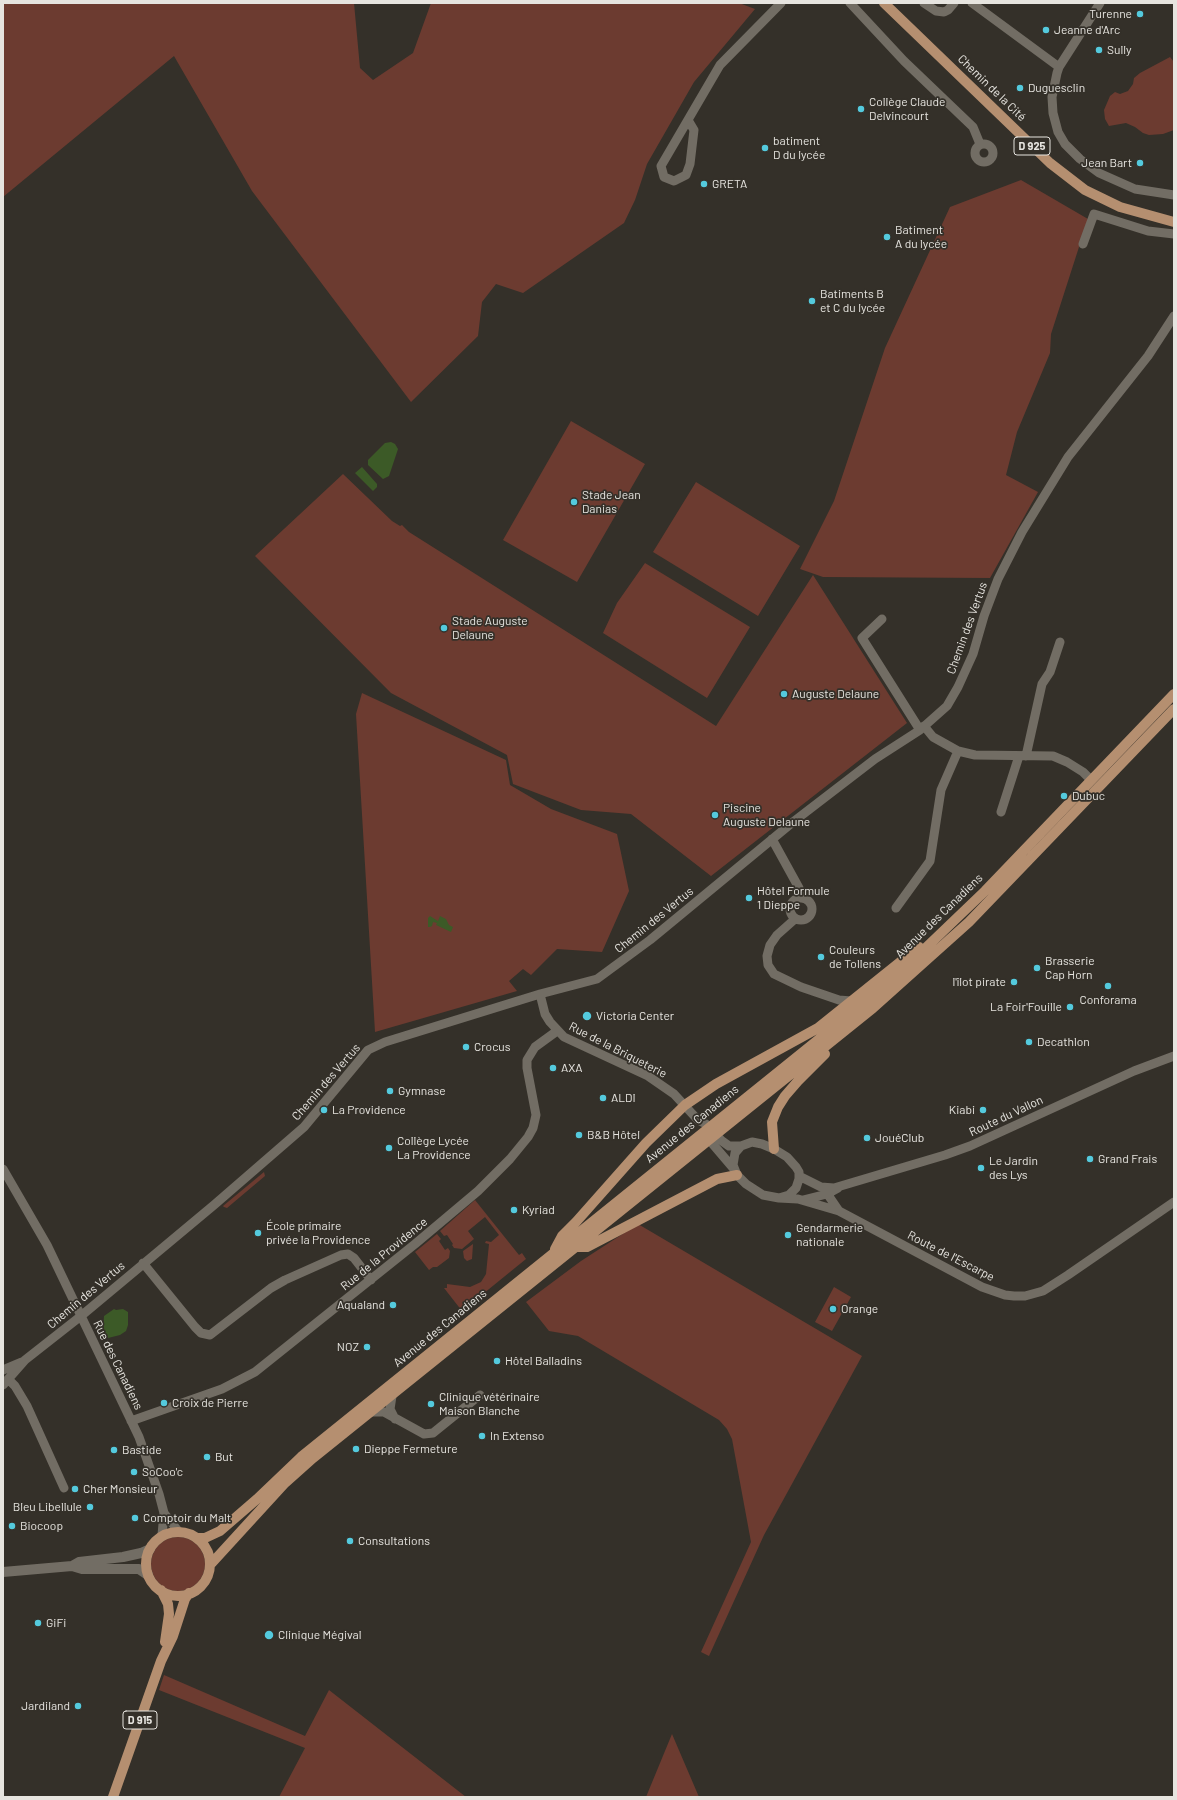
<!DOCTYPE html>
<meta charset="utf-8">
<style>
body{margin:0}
#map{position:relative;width:1177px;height:1800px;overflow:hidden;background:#343029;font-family:Barlow,sans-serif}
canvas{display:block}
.frame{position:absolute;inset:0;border:4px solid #e6e4df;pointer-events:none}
</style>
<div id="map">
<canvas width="1177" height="1800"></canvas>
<div class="frame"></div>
</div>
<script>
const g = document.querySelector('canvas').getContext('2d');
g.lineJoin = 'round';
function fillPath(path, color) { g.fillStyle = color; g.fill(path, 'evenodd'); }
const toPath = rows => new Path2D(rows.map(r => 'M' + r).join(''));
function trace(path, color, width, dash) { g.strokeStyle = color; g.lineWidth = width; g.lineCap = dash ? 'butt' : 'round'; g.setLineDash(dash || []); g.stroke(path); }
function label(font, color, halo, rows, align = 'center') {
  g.font = font + ' Barlow,sans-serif'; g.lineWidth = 3.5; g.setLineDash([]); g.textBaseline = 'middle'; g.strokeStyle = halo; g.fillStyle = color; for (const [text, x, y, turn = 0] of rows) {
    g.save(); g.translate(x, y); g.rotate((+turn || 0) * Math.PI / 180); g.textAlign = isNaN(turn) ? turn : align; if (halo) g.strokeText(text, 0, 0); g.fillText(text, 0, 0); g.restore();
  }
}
fillPath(toPath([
 [3,3,354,3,360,68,373,80,413,53,431,3,739,3,755,9,694,82,647,164,635,200,624,223,523,293,496,284,482,302,478,336,411,402,252,191,174,56,3,197],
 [1170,57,1174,62,1174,130,1163,134,1149,135,1143,133,1135,127,1126,123,1109,126,1105,119,1104,110,1110,96,1115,92,1120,94,1128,91,1133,84,1134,78,1140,73],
 [1021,180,1088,219,1051,334,1050,353,1017,432,1006,475,1038,492,990,578,823,577,800,569,834,501,885,348,950,207],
 [571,421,645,464,577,582,503,540],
 [343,474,392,521,400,526,402,525,409,532,716,726,813,575,907,723,711,876,631,814,581,810,513,784,507,755,391,693,255,556],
 [696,482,800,546,758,616,653,552],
 [645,563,750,627,707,698,603,633,617,603],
 [362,693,506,760,510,785,551,809,617,834,629,891,602,952,557,949,531,975,523,969,509,981,517,991,375,1032,356,714],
 [264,1172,265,1176,227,1208,224,1207,223,1206],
 [475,1200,519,1255,522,1253,526,1259,462,1311,444,1288,447,1288,447,1284,470,1287,481,1282,486,1274,489,1244,485,1243,486,1241,491,1242,499,1235,485,1217,468,1231,474,1239,462,1249,454,1248,452,1245,453,1244,447,1235,444,1236,440,1231],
 [638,1224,862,1356,764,1535,709,1656,701,1652,751,1542,732,1439,727,1429,719,1420,578,1336,549,1331,526,1302,581,1261],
 [437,1234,441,1239,439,1241,445,1250,448,1248,450,1251,449,1258,437,1267,433,1267,429,1270,415,1252],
 [473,1244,472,1259,467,1261,464,1258,463,1251],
 [834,1287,851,1297,832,1331,815,1322],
 '151 1564a27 27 0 1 1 54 0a27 27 0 1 1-54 0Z',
 [164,1675,305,1736,329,1690,466,1797,279,1797,305,1748,159,1690],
 [672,1734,699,1797,646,1797]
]), '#6c3b30');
fillPath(toPath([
 [391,442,395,444,398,449,389,476,383,479,368,465,368,460,385,443],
 [362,467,377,484,377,487,373,491,355,473],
 [430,916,438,921,440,916,446,919,449,925,453,927,451,932,436,925,437,923,433,922,432,926,430,927,428,927,428,918],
 [114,1309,116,1310,123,1309,128,1312,128,1325,126,1331,120,1335,108,1338,103,1334,104,1316]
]), '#3c5a27');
trace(toPath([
 [850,3,904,61,973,127,980,144],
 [924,3,936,11,944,12,948,10,954,3],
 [972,3,1059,67],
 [1100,3,1059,67,1057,73,1052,97,1053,113,1058,132,1065,144,1080,159,1099,173,1135,189,1174,195],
 [688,120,694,130,690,164,686,175,674,181,664,177,661,166,720,65,781,3],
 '975 153a9 9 0 1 1 18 0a9 9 0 1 1-18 0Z',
 [1083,244,1094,214,1148,231,1174,234],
 [882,619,862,638,920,730],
 [924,726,933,737,958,751,975,755,1053,756,1067,762,1083,772,1091,780],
 [1026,756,1042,684,1050,672,1060,642],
 [1001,812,1019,756],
 [772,839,799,888,801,897],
 '790 909a11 11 0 1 1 22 0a11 11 0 1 1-22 0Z',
 [896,908,930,861,941,790,958,751],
 [795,919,777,935,770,945,767,956,768,965,774,974,801,987,839,1000,851,1001],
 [540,994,545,1014,550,1022,564,1037,648,1076,674,1094,698,1120,706,1124,722,1141,729,1146,741,1146],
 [705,1135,734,1169],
 [752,1142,762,1144,774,1149,787,1157,796,1167,799,1172,799,1179,796,1188,789,1195,779,1198,763,1195,746,1184,737,1175,733,1165,735,1153,741,1146,752,1142],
 [3,1169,47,1245,139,1437,159,1494,164,1513,162,1535],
 [799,1176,821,1187,834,1188,945,1155,970,1146,1134,1071,1174,1056],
 [824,1189,839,1211],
 [779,1198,798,1199,839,1211,982,1287,1005,1295,1014,1296,1025,1296,1043,1291,1068,1275,1174,1202],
 [803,1200,827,1194,838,1188],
 [143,1263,195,1327,201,1333,210,1335,271,1288,285,1280,341,1255,348,1254,354,1258,371,1280],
 [3,1370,22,1362],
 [8,1379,15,1386,27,1406,64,1488],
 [3,1385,25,1360,81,1316,214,1205,304,1127,368,1050,385,1042,540,994,597,979,650,940,793,822,875,759,920,730,947,706,958,687,973,654,984,616,998,579,1022,532,1068,457,1148,356,1174,316],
 [392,1396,390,1409,395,1419],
 [372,1412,384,1412,424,1434,433,1433,480,1395],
 [131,1421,222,1389,255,1372,415,1244,478,1191,510,1159,528,1137,533,1128,536,1115,527,1068,527,1060,535,1047,557,1031],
 [164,1513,179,1532]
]), '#726d64', 9);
trace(toPath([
 [72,1566,79,1562,123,1557,141,1553,150,1549],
 [3,1572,72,1566,82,1569,139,1569,148,1575]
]), '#726d64', 10);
trace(toPath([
 [884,3,1050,163,1085,190,1120,207,1174,222],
 [774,1149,772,1122,778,1107,785,1096,798,1081,825,1054],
 [577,1247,587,1247,717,1179,737,1175],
 [555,1249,562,1236,576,1222,646,1143,685,1105,716,1084,818,1028,919,947],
 '146 1564a32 32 0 1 1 64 0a32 32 0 1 1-64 0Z',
 [197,1538,205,1538,220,1531,257,1499,301,1457,859,1007,913,960,985,891,1174,694],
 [210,1565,285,1483,313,1458,873,1008,969,922,1174,709],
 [161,1590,168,1604,169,1614,165,1642],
 [113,1797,161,1661,173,1636,185,1599,189,1593]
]), '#b58f70', 10);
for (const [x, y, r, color] of [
 [1140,14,4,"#54cadd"],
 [1046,30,4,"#54cadd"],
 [1099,50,4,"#54cadd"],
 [1020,88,4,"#54cadd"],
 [861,109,4,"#54cadd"],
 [765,148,4,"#54cadd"],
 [1140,163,4,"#54cadd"],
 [704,184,4,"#54cadd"],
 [887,237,4,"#54cadd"],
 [812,301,4,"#54cadd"],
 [574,502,4,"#54cadd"],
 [444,628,4,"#54cadd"],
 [784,694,4,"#54cadd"],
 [1064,796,4,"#54cadd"],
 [715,815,4,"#54cadd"],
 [749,898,4,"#54cadd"],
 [821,957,4,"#54cadd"],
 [1037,968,4,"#54cadd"],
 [1014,982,4,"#54cadd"],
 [1108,986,4,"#54cadd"],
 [1070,1007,4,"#54cadd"],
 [587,1016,5,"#54cadd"],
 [1029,1042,4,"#54cadd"],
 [466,1047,4,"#54cadd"],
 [553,1068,4,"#54cadd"],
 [390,1091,4,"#54cadd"],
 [603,1098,4,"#54cadd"],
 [324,1110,4,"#54cadd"],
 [983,1110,4,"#54cadd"],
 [579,1135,4,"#54cadd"],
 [867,1138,4,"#54cadd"],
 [389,1148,4,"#54cadd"],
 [1090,1159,4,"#54cadd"],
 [981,1168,4,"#54cadd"],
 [514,1210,4,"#54cadd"],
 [258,1233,4,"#54cadd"],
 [788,1235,4,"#54cadd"],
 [393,1305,4,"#54cadd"],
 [833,1309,4,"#54cadd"],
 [367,1347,4,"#54cadd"],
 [497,1361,4,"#54cadd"],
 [164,1403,4,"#54cadd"],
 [431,1404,4,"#54cadd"],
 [482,1436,4,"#54cadd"],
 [356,1449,4,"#54cadd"],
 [114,1450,4,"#54cadd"],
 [207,1457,4,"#54cadd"],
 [134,1472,4,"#54cadd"],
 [75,1489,4,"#54cadd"],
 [90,1507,4,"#54cadd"],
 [135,1518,4,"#54cadd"],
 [12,1526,4,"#54cadd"],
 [350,1541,4,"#54cadd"],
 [38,1623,4,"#54cadd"],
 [269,1635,5,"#54cadd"],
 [78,1706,4,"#54cadd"]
]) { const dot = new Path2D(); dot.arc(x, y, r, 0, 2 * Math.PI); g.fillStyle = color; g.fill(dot); trace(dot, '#343029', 1.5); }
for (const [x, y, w] of [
 [1032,146,36],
 [140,1720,34]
]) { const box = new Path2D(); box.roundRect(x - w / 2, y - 9, w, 18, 3); g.fillStyle = '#343029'; g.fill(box); trace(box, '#e6e4df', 1); }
label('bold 11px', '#e6e4df', null, [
 ["D 925",1032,146],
 ["D 915",140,1720]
]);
label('12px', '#e6e4df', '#343029', [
 ["Turenne",1132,14,"right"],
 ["Jeanne d'Arc",1054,30],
 ["Sully",1107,50],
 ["Duguesclin",1028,88],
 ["Collège Claude",869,102],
 ["Delvincourt",869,116],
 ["batiment",773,141],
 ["D du lycée",773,155],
 ["Jean Bart",1132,163,"right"],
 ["GRETA",712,184],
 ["Batiment",895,230],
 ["A du lycée",895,244],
 ["Batiments B",820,294],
 ["et C du lycée",820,308],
 ["Stade Jean",582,495],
 ["Danias",582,509],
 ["Stade Auguste",452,621],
 ["Delaune",452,635],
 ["Auguste Delaune",792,694],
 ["Dubuc",1072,796],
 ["Piscine",723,808],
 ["Auguste Delaune",723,822],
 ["Hôtel Formule",757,891],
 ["1 Dieppe",757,905],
 ["Couleurs",829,950],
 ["de Tollens",829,964],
 ["Brasserie",1045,961],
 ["Cap Horn",1045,975],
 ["l'îlot pirate",1006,982,"right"],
 ["Conforama",1108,1000,"center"],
 ["La Foir'Fouille",1062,1007,"right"],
 ["Victoria Center",596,1016],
 ["Decathlon",1037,1042],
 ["Crocus",474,1047],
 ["AXA",561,1068],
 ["Gymnase",398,1091],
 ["ALDI",611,1098],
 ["La Providence",332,1110],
 ["Kiabi",975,1110,"right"],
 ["B&B Hôtel",587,1135],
 ["JouéClub",875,1138],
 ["Collège Lycée",397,1141],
 ["La Providence",397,1155],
 ["Grand Frais",1098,1159],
 ["Le Jardin",989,1161],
 ["des Lys",989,1175],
 ["Kyriad",522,1210],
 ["École primaire",266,1226],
 ["privée la Providence",266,1240],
 ["Gendarmerie",796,1228],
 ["nationale",796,1242],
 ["Aqualand",385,1305,"right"],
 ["Orange",841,1309],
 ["NOZ",359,1347,"right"],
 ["Hôtel Balladins",505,1361],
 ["Clinique vétérinaire",439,1397],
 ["Maison Blanche",439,1411],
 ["Croix de Pierre",172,1403],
 ["In Extenso",490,1436],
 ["Dieppe Fermeture",364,1449],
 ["Bastide",122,1450],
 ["But",215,1457],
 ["SoCoo'c",142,1472],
 ["Cher Monsieur",83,1489],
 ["Bleu Libellule",82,1507,"right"],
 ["Comptoir du Malt",143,1518],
 ["Biocoop",20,1526],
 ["Consultations",358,1541],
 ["GiFi",46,1623],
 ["Clinique Mégival",278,1635],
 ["Jardiland",70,1706,"right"]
], 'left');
label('12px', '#e6e4df', '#343029', [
 ["Chemin de la Cité",992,88,44],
 ["Chemin des Vertus",967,628,-70],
 ["Avenue des Canadiens",939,916,-44],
 ["Chemin des Vertus",654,920,-39],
 ["Rue de la Briqueterie",618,1050,27],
 ["Chemin des Vertus",326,1082,-49],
 ["Route du Vallon",1006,1116,-25],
 ["Avenue des Canadiens",692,1124,-39],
 ["Rue de la Providence",384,1254,-39],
 ["Route de l'Escarpe",951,1256,27],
 ["Chemin des Vertus",86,1295,-40],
 ["Avenue des Canadiens",440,1328,-39],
 ["Rue des Canadiens",118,1365,64]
]);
</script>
